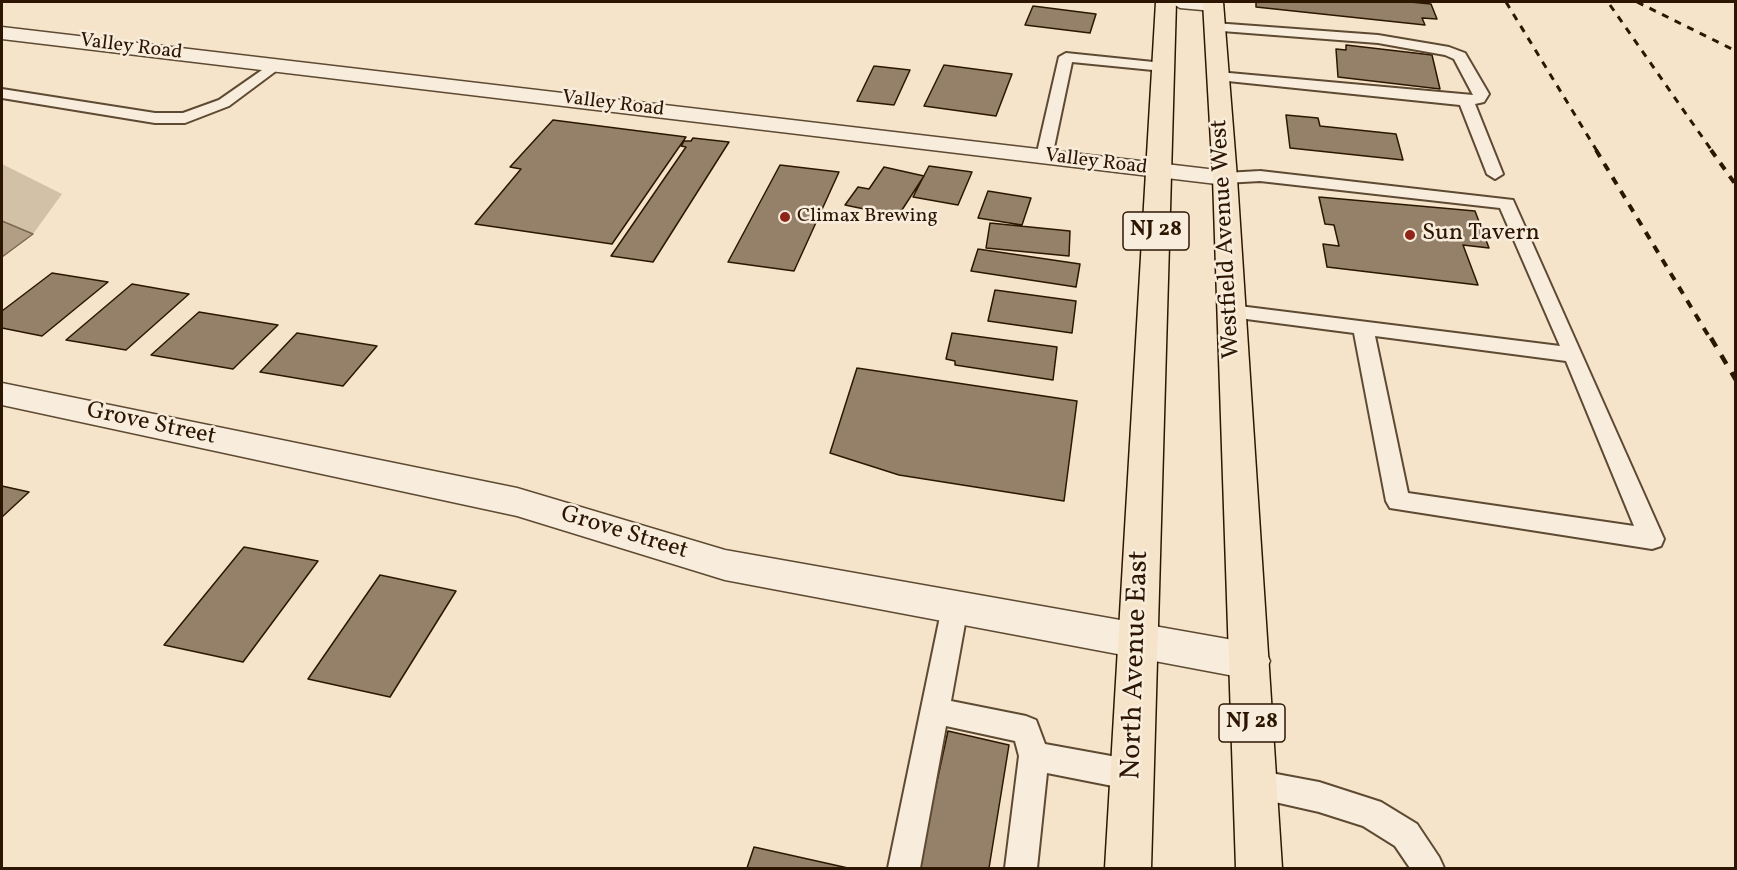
<!DOCTYPE html>
<style>
body{margin:0}
#map{position:relative;width:1737px;height:870px;overflow:hidden;background:#f5e4c9;font-family:Vollkorn,serif}
canvas{display:block}
.frame{position:absolute;inset:0;border:3px solid #2c1601;pointer-events:none}
</style>
<div id="map">
<canvas width="1737" height="870"></canvas>
<div class="frame"></div>
</div>
<script>
const g = document.querySelector('canvas').getContext('2d');
g.lineJoin = 'round';
function fillPath(path, color) { g.fillStyle = color; g.fill(path, 'evenodd'); }
const toPath = rows => new Path2D(rows.map(r => 'M' + r).join(''));
function trace(path, color, width, dash) { g.strokeStyle = color; g.lineWidth = width; g.lineCap = dash ? 'butt' : 'round'; g.setLineDash(dash || []); g.stroke(path); }
function label(font, color, halo, rows, align = 'center') {
  g.font = font + ' Vollkorn,serif'; g.lineWidth = 5; g.setLineDash([]); g.textBaseline = 'middle'; g.strokeStyle = halo; g.fillStyle = color; for (const [text, x, y, turn = 0] of rows) {
    g.save(); g.translate(x, y); g.rotate((+turn || 0) * Math.PI / 180); g.textAlign = isNaN(turn) ? turn : align; if (halo) g.strokeText(text, 0, 0); g.fillText(text, 0, 0); g.restore();
  }
}
fillPath(toPath([
 [2,164,62,194,33,234,2,221]
]), '#d3c1a7');
const water = toPath([
 [2,221,33,234,2,257,2,221]
]);
fillPath(water, '#b19e85');
trace(water, '#7c6850', 1.5);
const building = toPath([
 [1256,2,1410,2,1431,4,1437,19,1422,18,1425,25,1256,7,1256,2],
 [1033,6,1096,14,1090,33,1025,25,1033,6],
 [1346,45,1432,55,1440,89,1338,77,1336,49,1346,50,1346,45],
 [944,65,1012,74,996,116,924,106,944,65],
 [874,66,910,70,894,105,857,101,874,66],
 [1286,115,1318,118,1320,126,1396,134,1403,160,1290,148,1286,115],
 [553,120,686,137,612,244,475,224,521,169,510,167,553,120],
 [693,138,729,142,653,262,611,256,686,147,681,146,684,141,691,141,693,138],
 [780,165,839,172,794,271,728,262,780,165],
 [929,166,972,172,958,205,913,197,929,166],
 [884,167,924,176,898,216,845,205,858,187,869,189,884,167],
 [988,191,1031,198,1022,225,978,218,988,191],
 [1319,197,1475,211,1489,248,1463,245,1478,285,1327,267,1323,244,1339,246,1334,225,1325,224,1319,197],
 [990,223,1070,231,1069,256,986,248,990,223],
 [978,249,1080,264,1076,287,971,271,978,249],
 [52,273,108,282,42,336,2,328,2,311,52,273],
 [132,284,189,294,126,350,66,340,132,284],
 [995,290,1076,301,1072,333,988,321,995,290],
 [199,312,278,325,233,369,151,355,199,312],
 [297,333,377,346,343,386,260,372,297,333],
 [952,333,1057,347,1053,380,955,365,955,361,946,359,952,333],
 [857,368,1077,401,1064,501,899,475,830,453,857,368],
 [2,486,29,492,2,517,2,486],
 [244,547,318,561,243,662,164,645,244,547],
 [380,575,456,591,390,697,308,679,380,575],
 [948,731,1009,745,989,868,918,868,948,731],
 [754,847,848,868,747,868,754,847]
]);
fillPath(building, '#958169');
trace(building, '#2c1601', 1.5);
const service = toPath([
 [1214,23,1378,35,1449,47,1465,53,1489,94,1484,102,1475,104,1503,174,1495,179,1487,174,1460,105,1218,80,1211,76,1218,72,1473,95,1454,59,1445,55,1378,43,1209,30,1209,24,1214,23],
 [1066,53,1163,63,1170,67,1163,71,1072,62,1052,157,1044,162,1036,157,1059,57,1066,53],
 [275,61,282,65,280,68,229,106,185,123,155,123,2,98,2,89,155,113,183,113,219,100,275,61],
 [1260,171,1513,200,1664,539,1661,546,1652,549,1390,508,1386,501,1354,333,1231,317,1224,316,1221,311,1224,306,1231,305,1560,346,1500,208,1260,181,1225,183,1217,178,1225,173,1260,171],
 [1375,336,1566,361,1634,526,1408,493,1375,336],
 [955,596,964,599,968,607,951,701,1026,716,1036,720,1045,744,1133,760,1144,765,1148,775,1144,785,1133,790,1047,773,1037,868,1005,868,1019,756,1015,741,946,726,920,868,888,868,942,607,946,599,955,596],
 [1255,770,1319,782,1381,802,1417,824,1439,857,1444,868,1410,868,1395,846,1363,826,1319,812,1244,795,1240,785,1244,775,1255,770]
]);
const minor = toPath([
 [1170,2,1220,2,1223,5,1213,11,1180,8,1170,2],
 [2,27,1225,171,1234,173,1237,178,1234,183,1225,185,2,39,2,27],
 [2,383,517,488,725,550,1250,643,1264,648,1270,661,1264,674,1250,679,725,580,517,516,2,405,2,383]
]);
const primary = toPath([
 [1156,2,1176,2,1151,868,1105,868,1156,2],
 [1203,2,1223,2,1237,178,1282,868,1236,868,1213,178,1203,2]
]);
trace(service, '#5e4a33', 4);
trace(minor, '#5e4a33', 3);
trace(primary, '#2c1601', 3);
fillPath(service, '#f8eddc');
fillPath(minor, '#f8eddc');
fillPath(primary, '#f5e4c9');
trace(toPath([
 [1506,2,1597,151],
 [1637,2,1736,51],
 [1610,5,1712,151]
]), '#2c1601', 3, [7, 7]);
trace(toPath([
 [1596,150,1711,340],
 [1711,150,1736,185]
]), '#2c1601', 4, [8, 8]);
trace(toPath([
 [1711,338,1736,380]
]), '#2c1601', 4.5, [10, 10]);
for (const [x, y, r, color] of [
 [785,217,6,"#8f2418"],
 [1410,235,6,"#8f2418"]
]) { const dot = new Path2D(); dot.arc(x, y, r, 0, 2 * Math.PI); g.fillStyle = color; g.fill(dot); trace(dot, '#f8eddc', 2); }
label('20px', '#2c1601', '#f8eddc', [
 ["Valley Road",131,48,7],
 ["Valley Road",613,105,7],
 ["Valley Road",1096,163,7]
]);
label('20px', '#2c1601', '#f8eddc', [
 ["Climax Brewing",797,217]
], 'left');
for (const [x, y, w] of [
 [1156,231,66],
 [1252,723,66]
]) { const box = new Path2D(); box.roundRect(x - w / 2, y - 19, w, 38, 4.5); g.fillStyle = '#f8eddc'; g.fill(box); trace(box, '#2c1601', 1.5); }
label('bold 22px', '#2c1601', null, [
 ["NJ 28",1156,231],
 ["NJ 28",1252,723]
]);
label('24px', '#2c1601', '#f8eddc', [
 ["Sun Tavern",1422,235]
], 'left');
label('24px', '#2c1601', '#f8eddc', [
 ["Westfield Avenue West",1227,239,-93],
 ["Grove Street",151,425,12],
 ["Grove Street",624,534,17]
]);
label('28px', '#2c1601', '#f8eddc', [
 ["North Avenue East",1137,665,-88]
]);
</script>
